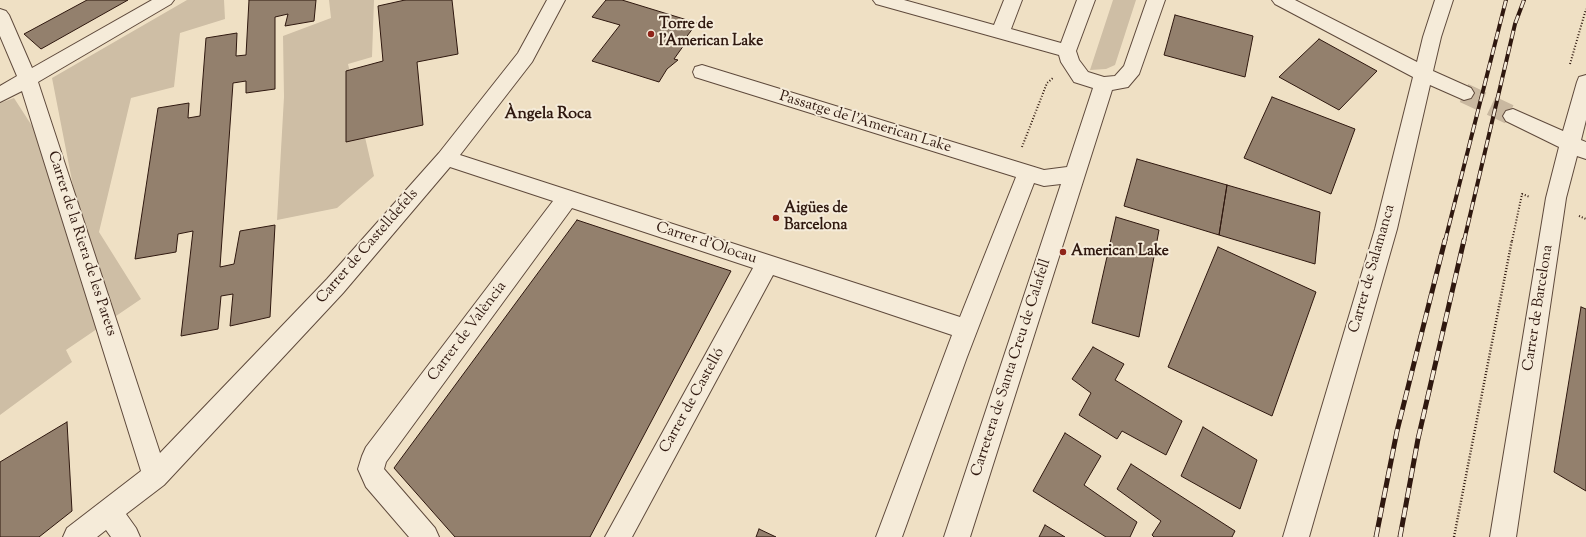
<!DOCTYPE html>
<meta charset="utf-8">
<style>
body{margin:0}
canvas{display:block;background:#efe0c4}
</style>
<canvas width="1586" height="537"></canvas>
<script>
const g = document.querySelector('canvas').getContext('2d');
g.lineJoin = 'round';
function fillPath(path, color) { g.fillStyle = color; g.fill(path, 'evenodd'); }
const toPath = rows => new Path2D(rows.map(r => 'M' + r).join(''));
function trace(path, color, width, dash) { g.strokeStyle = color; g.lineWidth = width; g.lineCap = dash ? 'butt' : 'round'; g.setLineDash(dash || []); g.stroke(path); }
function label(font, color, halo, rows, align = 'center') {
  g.font = font + ' "Sorts Mill Goudy",serif'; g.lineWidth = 4; g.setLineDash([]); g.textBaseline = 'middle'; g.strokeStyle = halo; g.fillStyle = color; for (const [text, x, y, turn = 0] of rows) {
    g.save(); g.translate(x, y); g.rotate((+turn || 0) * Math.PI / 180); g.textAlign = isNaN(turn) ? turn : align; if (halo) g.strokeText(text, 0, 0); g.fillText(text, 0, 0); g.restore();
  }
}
fillPath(toPath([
 [187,0,224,0,225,19,180,33,174,87,131,98,99,232,141,299,66,350,72,362,0,415,0,103,14,98,74,191,52,78],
 [329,0,374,0,372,57,348,64,374,176,337,208,277,220,284,97,283,36,331,18],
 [1113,0,1136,0,1115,65,1106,69,1090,70]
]), '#cebea5');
const building = toPath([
 [87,0,128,0,41,49,24,34,87,0],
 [249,0,316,0,314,21,285,26,288,14,275,17,275,89,246,93,246,81,233,83,220,267,234,264,240,231,275,225,270,317,230,326,233,294,221,296,218,329,181,336,193,231,178,234,176,252,135,259,158,108,189,103,188,118,200,116,206,38,237,33,236,56,246,55,249,0],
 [405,0,452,0,458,54,417,62,423,125,346,142,346,71,383,61,378,6,405,0],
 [606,0,622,0,697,23,681,44,684,45,674,59,678,60,667,69,659,82,592,61,620,25,592,17,606,0],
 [1175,15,1253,36,1245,77,1164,55,1175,15],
 [1319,39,1377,71,1339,110,1279,77,1319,39],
 [1272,97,1355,129,1331,194,1244,158,1272,97],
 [1137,159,1227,185,1219,235,1124,206,1137,159],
 [1227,185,1320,212,1315,264,1219,235,1227,185],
 [1116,217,1159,230,1139,337,1092,323,1116,217],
 [577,220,731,271,590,537,455,537,394,468,577,220],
 [1218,247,1316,292,1272,416,1168,367,1218,247],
 [1581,307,1586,309,1586,491,1554,472,1581,307],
 [1093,347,1124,364,1115,380,1182,421,1166,455,1122,431,1117,439,1079,415,1091,393,1072,379,1093,347],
 [67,422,72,511,39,537,0,537,0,462,67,422],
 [1203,427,1257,460,1240,509,1181,476,1203,427],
 [1065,433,1101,456,1084,485,1137,522,1130,537,1106,537,1033,491,1065,433],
 [1131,464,1235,531,1232,537,1154,537,1152,535,1161,521,1117,489,1131,464],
 [1045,525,1065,537,1039,537,1045,525],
 [759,529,776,537,756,537,759,529]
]);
fillPath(building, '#93806d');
trace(building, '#2f180f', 1);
trace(toPath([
 [1464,93,1513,116]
]), '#c9b8a0', 20, [20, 10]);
const minor = toPath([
 [152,0,174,0,171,4,38,82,160,453,327,279,439,153,518,53,547,0,565,0,532,62,460,155,960,317,1016,177,695,77,693,72,695,67,702,65,1044,170,1067,167,1093,88,1074,82,1061,62,1059,55,876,4,873,0,904,0,994,25,1004,0,1022,0,1011,29,1061,43,1077,0,1095,0,1076,51,1079,60,1088,72,1104,77,1115,76,1124,66,1147,0,1165,0,1139,74,1128,87,1112,90,970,537,944,537,1061,184,1044,186,1034,183,967,357,902,537,876,537,952,335,773,275,632,537,605,537,753,268,572,208,386,462,384,469,435,528,439,537,409,537,366,487,358,469,362,456,366,447,553,201,450,167,343,293,164,485,126,514,136,528,140,537,111,537,106,530,97,537,63,537,67,528,141,471,22,91,0,102,0,86,17,76,0,36,0,9,6,11,9,15,32,68,152,0],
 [1272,0,1295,0,1417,62,1423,37,1435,0,1453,0,1441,37,1433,71,1471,88,1474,93,1471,98,1464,100,1430,85,1397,229,1309,537,1283,537,1375,229,1413,77,1275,4,1272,0],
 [1586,75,1586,120,1581,140,1586,142,1586,159,1577,156,1566,198,1516,537,1490,537,1546,198,1559,147,1506,121,1503,116,1506,111,1513,109,1563,131,1577,82,1579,77,1586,75]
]);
trace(minor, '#5f4a3c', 2);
trace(toPath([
 [1570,64,1586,9],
 [1022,147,1047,83,1053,78],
 [1579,216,1586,219],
 [1512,241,1522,194,1530,197]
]), '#2f180f', 2, [1, 2]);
trace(toPath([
 [1454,537,1512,240]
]), '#2f180f', 2.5, [1, 2]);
fillPath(minor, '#f5ebd9');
const railFar1 = toPath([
 [1445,241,1506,0],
 [1464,241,1515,24,1524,0]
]);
const rail = toPath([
 [1376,537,1397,431,1445,240],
 [1400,537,1418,439,1464,240]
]);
trace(railFar1, '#2f180f', 4);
trace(rail, '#2f180f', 5);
trace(railFar1, '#f5ebd9', 2.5, [8]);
trace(rail, '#f5ebd9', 3.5, [10]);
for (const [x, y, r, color] of [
 [651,34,4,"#8f2418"],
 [776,218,4,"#8f2418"],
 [1063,252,4,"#8f2418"]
]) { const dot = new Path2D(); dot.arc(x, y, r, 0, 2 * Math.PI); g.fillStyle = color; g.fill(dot); trace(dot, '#f5ebd9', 1.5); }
label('bold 15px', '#2f180f', '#f5ebd9', [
 ["Torre de",659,25],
 ["l'American Lake",659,42],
 ["Aigües de",784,209],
 ["Barcelona",784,226],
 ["American Lake",1071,252]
], 'left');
label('15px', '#2f180f', '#f5ebd9', [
 ["Passatge de l'American Lake",865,123,17],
 ["Carrer de la Riera de les Parets",81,244,72],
 ["Carrer d'Olocau",706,244,18],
 ["Carrer de Castelldefels",368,247,-49],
 ["Carrer de Salamanca",1373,269,-74],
 ["Carrer de Barcelona",1539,308,-81],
 ["Carrer de València",468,332,-53],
 ["Carretera de Santa Creu de Calafell",1012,368,-72],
 ["Carrer de Castelló",693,401,-61]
]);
label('bold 16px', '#2f180f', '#f5ebd9', [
 ["Àngela Roca",548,115]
]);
</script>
